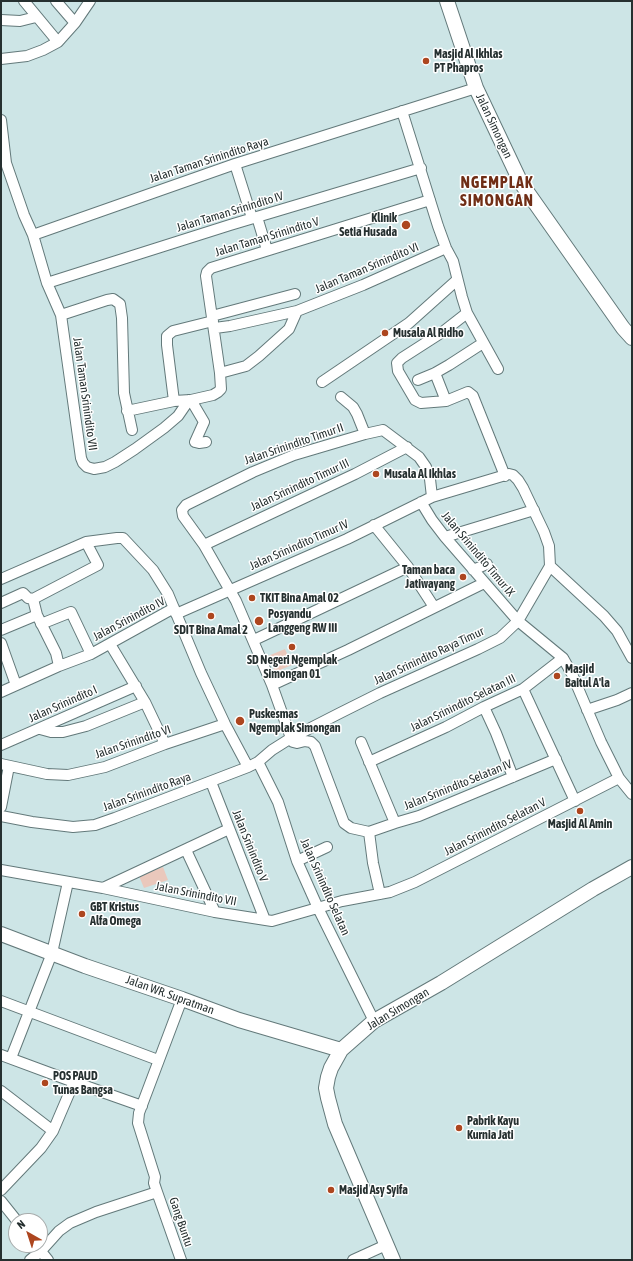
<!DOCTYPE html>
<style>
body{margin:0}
#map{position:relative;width:633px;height:1261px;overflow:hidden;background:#cde5e6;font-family:"Asap Condensed",sans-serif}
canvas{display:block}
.frame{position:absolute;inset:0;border:2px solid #263030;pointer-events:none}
.north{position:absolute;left:8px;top:1213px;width:40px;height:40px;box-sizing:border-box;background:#fff;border:1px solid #a8acac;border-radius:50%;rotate:321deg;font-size:11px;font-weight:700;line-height:16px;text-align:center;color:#263030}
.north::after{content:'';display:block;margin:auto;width:14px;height:18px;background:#ad461f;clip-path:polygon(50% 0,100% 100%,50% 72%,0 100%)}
</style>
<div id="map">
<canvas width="633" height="1261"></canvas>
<div class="frame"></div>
<div class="north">N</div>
</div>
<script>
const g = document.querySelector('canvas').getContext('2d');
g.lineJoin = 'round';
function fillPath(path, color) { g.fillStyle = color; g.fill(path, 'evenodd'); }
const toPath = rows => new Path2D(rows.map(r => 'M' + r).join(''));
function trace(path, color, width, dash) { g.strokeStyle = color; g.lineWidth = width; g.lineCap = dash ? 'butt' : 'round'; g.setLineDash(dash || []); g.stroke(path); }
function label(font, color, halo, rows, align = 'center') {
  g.font = font + ' "Asap Condensed",sans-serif'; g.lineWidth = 3; g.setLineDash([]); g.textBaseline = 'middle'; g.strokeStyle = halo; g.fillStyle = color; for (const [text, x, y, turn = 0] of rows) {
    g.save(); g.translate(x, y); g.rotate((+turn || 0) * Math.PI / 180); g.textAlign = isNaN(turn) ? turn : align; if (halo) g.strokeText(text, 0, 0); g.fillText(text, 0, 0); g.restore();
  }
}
fillPath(toPath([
 [285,649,292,665,275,672,268,656],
 [163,867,168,880,144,888,139,876]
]), '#eac8bc');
const street = toPath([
 [24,1,58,42],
 [56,1,75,23],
 [1,20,20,21,36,17],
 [1,59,27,56,43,50,58,42,75,23,90,1],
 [402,111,438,226,446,248,453,261,462,297,467,313,498,369],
 [1,120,6,163,24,215,33,235,47,283,61,315,81,458,83,463,87,467,94,469,105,467,115,462,135,449,164,428,178,416,189,400],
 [235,164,252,218],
 [257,217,267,250],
 [33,235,235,164,476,88],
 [47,283,230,225,421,168],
 [61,315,107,300,113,299,120,304,122,318,124,393,132,430],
 [212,316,295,294],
 [215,328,230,326,297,311,363,285,446,248],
 [220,373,246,366,259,356,289,329,297,311],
 [435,373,446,401,468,392,473,396,505,476],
 [418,380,435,373,449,365,483,343],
 [322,382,409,323,457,280],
 [341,397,353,407,357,414,365,434],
 [191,400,204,422,195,442,199,443,206,442],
 [174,401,167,345,167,336,173,331,213,321],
 [446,401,421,403,415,400,398,371,397,363,402,358,444,331,467,313],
 [127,411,174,401,191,400,213,395,218,392,221,389,220,373,206,276,207,272,211,268,430,200],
 [421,502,432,520,445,537,518,621,563,658,572,674,601,742,619,778,632,794],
 [374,525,408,567,434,607],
 [445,537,534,510],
 [204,545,355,474,407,447],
 [473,570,487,564],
 [1,579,86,542,117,538,123,538,153,570,168,594,201,673,225,724,248,767],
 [33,599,37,615,56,653,59,666],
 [1,603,23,593,28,598,33,599,98,565,86,542],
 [176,614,347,539,432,497,509,474,513,475,518,480,523,488,544,532,549,546,550,566,604,616,617,631,632,658],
 [41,624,71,612,91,654],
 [1,630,37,615],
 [254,640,408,567],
 [1,643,16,685],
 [110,644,145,702,165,744],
 [272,685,348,650,484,583],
 [523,689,575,801],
 [1,692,59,666,91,654,174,608],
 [484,707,496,733,513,777],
 [587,710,617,700,632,693],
 [40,729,51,732,63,732,86,726,145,702],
 [361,742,395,823],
 [1,745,136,686],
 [258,762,278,802,297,861,318,908,374,1021],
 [369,762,446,727,484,707,523,689,563,658],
 [1,764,47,774,68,775,105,767,165,744,225,724],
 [211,782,265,920],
 [1,807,9,766],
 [1,816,32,822,73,827,95,825,115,818,248,767,258,762,272,750,291,738,340,713,380,693,478,649,500,638,518,621,550,566],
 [369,832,395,823,419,816,556,759],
 [186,850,215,912],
 [297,861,327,847],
 [1,870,103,888,215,912,272,921,342,901,390,892,415,882,619,778],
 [103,888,229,829],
 [380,894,373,863,369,832,351,828,344,823,315,746,311,742,305,741,297,743,293,742,291,738,272,685,236,601,204,545,183,516,182,510,186,505,253,472,294,455,365,434,383,430,419,457,426,467,430,479,432,497],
 [1,1001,158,1060],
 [1,1055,74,1082,142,1106],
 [11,1058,52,953,68,882],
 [1,1091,53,1131],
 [1,1190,41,1148,53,1131,74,1082],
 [1,1201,17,1221],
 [36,1245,48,1260],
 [30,1260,41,1251,59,1231,70,1223,96,1212,157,1192],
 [181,1260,157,1192,154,1183,155,1177,138,1123,139,1113,182,999],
 [353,1260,386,1245]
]);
const secondary = toPath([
 [447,1,476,88,521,183,623,328,632,338],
 [1,934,85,966,182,999,239,1020,341,1050],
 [393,1260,335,1124,328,1098,326,1088,328,1077,331,1068,341,1050,374,1021,441,983,593,889,632,867]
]);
trace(street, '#63797a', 12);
trace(secondary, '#63797a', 16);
trace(street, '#fff', 10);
trace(secondary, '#fff', 14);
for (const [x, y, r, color] of [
 [426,61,4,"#ad461f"],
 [406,225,5,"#ad461f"],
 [385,333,4,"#ad461f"],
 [376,474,4,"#ad461f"],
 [463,577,4,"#ad461f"],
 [252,598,4,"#ad461f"],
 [211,616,4,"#ad461f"],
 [259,621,5,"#ad461f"],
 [292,647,4,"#ad461f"],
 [557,676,4,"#ad461f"],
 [240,721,5,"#ad461f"],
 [580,811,4,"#ad461f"],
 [82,914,4,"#ad461f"],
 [45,1083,4,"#ad461f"],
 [459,1128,4,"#ad461f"],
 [331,1190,4,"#ad461f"]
]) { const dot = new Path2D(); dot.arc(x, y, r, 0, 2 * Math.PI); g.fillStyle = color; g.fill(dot); trace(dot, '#fff', 1.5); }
label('bold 12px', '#263030', '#fff', [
 ["Masjid Al Ikhlas",434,54],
 ["PT Phapros",434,68],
 ["Klinik",397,218,"right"],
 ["Setia Husada",397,232,"right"],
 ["Musala Al Ridho",393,333],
 ["Musala Al Ikhlas",384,474],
 ["Taman baca",455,570,"right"],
 ["Jatiwayang",455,584,"right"],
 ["TKIT Bina Amal 02",260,598],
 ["Posyandu",268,614],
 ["Langgeng RW III",268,628],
 ["SDIT Bina Amal 2",211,630,"center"],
 ["SD Negeri Ngemplak",292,660,"center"],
 ["Simongan 01",292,674,"center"],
 ["Masjid",565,669],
 ["Baitul A'la",565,683],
 ["Puskesmas",249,714],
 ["Ngemplak Simongan",249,728],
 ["Masjid Al Amin",580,824,"center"],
 ["GBT Kristus",90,907],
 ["Alfa Omega",90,921],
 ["POS PAUD",53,1076],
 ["Tunas Bangsa",53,1090],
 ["Pabrik Kayu",467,1121],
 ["Kurnia Jati",467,1135],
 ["Masjid Asy Syifa",339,1190]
], 'left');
label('12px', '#263030', '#fff', [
 ["Jalan Simongan",494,126,65],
 ["Jalan Taman Srinindito Raya",209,160,-18],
 ["Jalan Taman Srinindito IV",230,212,-17],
 ["Jalan Taman Srinindito V",267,237,-17],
 ["Jalan Taman Srinindito VI",367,268,-23],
 ["Jalan Taman Srinindito VII",85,394,82],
 ["Jalan Srinindito Timur II",294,444,-19],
 ["Jalan Srinindito Timur III",300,485,-25],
 ["Jalan Srinindito Timur IV",299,545,-24],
 ["Jalan Srinindito Timur IX",478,554,50],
 ["Jalan Srinindito IV",129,619,-28],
 ["Jalan Srinindito Raya Timur",429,656,-25],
 ["Jalan Srinindito Selatan III",463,703,-26],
 ["Jalan Srinindito I",63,704,-24],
 ["Jalan Srinindito VI",133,742,-19],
 ["Jalan Srinindito Selatan IV",458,785,-22],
 ["Jalan Srinindito Raya",147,792,-20],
 ["Jalan Srinindito Selatan V",495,827,-27],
 ["Jalan Srinindito V",250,846,68],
 ["Jalan Srinindito Selatan",325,887,66],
 ["Jalan Srinindito VII",196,894,11],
 ["Jalan WR. Supratman",170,995,20],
 ["Jalan Simongan",398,1009,-31],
 ["Gang Buntu",181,1222,71]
]);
g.letterSpacing = '1px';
label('bold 16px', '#702e16', '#fff', [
 ["NGEMPLAK",497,183],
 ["SIMONGAN",497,201]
]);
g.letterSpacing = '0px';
</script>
